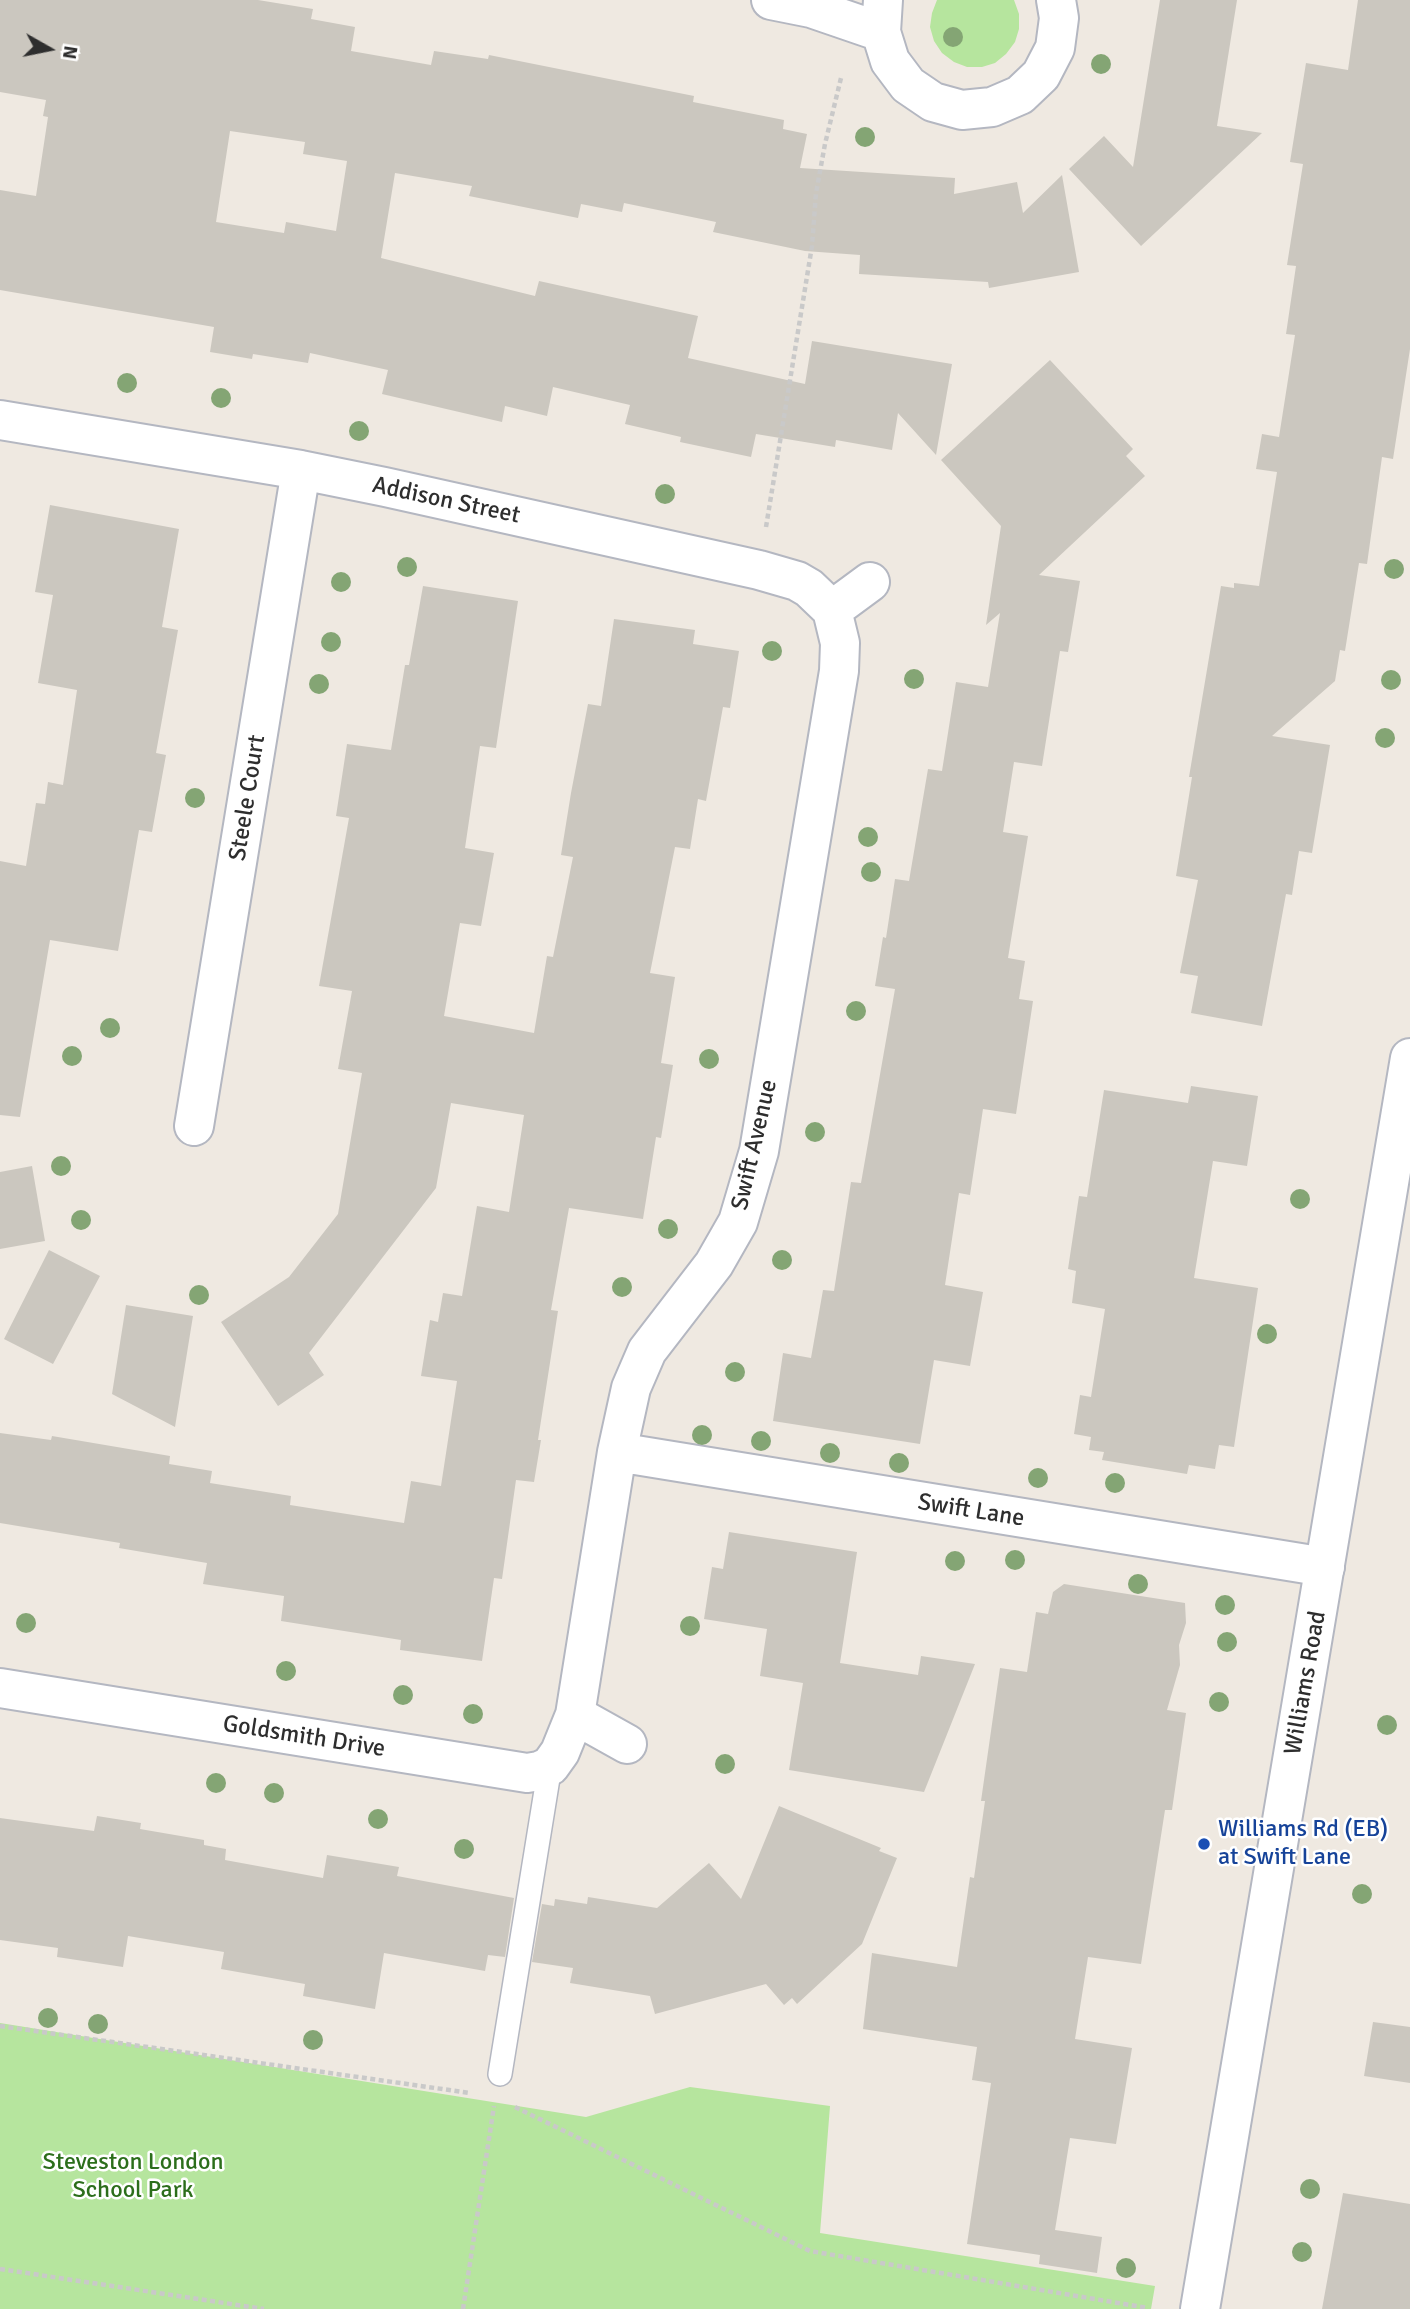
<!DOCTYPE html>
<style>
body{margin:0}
#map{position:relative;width:1410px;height:2309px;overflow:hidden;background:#efe9e1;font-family:Signika,sans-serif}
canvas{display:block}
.north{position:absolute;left:14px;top:14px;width:70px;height:70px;-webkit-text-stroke:5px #fff;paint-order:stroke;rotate:99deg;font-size:19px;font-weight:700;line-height:28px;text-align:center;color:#2e2e2e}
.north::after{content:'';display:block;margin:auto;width:24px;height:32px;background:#2e2e2e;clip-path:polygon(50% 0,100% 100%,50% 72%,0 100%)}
</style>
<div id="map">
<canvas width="1410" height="2309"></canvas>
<div class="north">N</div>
</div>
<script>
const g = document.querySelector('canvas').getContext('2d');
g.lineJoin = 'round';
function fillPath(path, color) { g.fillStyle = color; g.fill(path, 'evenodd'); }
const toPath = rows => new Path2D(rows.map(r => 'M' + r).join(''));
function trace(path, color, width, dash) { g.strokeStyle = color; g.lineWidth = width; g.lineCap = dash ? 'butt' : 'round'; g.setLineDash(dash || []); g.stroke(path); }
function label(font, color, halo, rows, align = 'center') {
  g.font = font + ' Signika,sans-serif'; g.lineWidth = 5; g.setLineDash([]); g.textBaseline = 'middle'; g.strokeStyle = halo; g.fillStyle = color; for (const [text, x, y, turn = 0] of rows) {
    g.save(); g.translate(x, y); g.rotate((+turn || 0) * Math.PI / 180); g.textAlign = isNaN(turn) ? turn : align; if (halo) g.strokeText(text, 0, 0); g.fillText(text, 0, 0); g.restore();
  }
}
fillPath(toPath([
 [937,0,1014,0,1019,14,1019,29,1015,42,1006,54,995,63,982,67,967,67,954,62,942,53,934,41,930,27,932,13],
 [0,2023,586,2117,690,2087,830,2106,820,2233,1155,2286,1151,2309,0,2309]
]), '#b6e59e');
fillPath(toPath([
 [0,0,258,0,313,9,311,19,355,27,351,51,431,65,434,51,488,59,489,55,694,96,693,102,784,120,783,129,807,134,800,168,955,178,954,194,1017,182,1023,213,1062,175,1079,272,989,288,988,282,859,274,860,255,805,251,713,232,716,222,624,203,622,212,581,204,578,218,469,196,472,186,395,173,381,258,535,296,539,281,698,316,688,358,805,384,812,341,952,364,936,455,898,413,892,450,836,440,835,447,756,434,751,457,680,442,681,437,625,424,630,405,553,387,547,416,505,406,502,422,382,394,388,370,310,353,308,363,253,354,252,359,210,352,214,327,0,290,0,190,36,196,48,117,43,116,46,100,0,92],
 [230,131,305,142,303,154,347,161,336,231,286,222,284,233,216,222],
 [1160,0,1237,0,1217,126,1262,133,1141,246,1069,169,1104,136,1133,167],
 [1358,0,1410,0,1410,349,1393,459,1382,457,1367,564,1359,563,1345,651,1340,650,1335,681,1272,736,1330,745,1312,853,1299,851,1292,895,1286,894,1262,1026,1191,1013,1198,976,1180,973,1198,880,1176,876,1192,777,1189,777,1221,586,1234,588,1234,583,1259,586,1277,472,1256,469,1262,434,1279,437,1295,335,1286,334,1296,266,1287,265,1303,164,1290,162,1306,63,1348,70],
 [1050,360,1133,449,1126,456,1145,476,1039,575,1080,581,1068,652,1060,651,1042,766,1014,762,1003,832,1028,836,1008,958,1025,961,1019,999,1033,1001,1016,1114,983,1109,970,1195,959,1193,945,1285,983,1292,970,1366,934,1360,920,1444,773,1421,783,1353,811,1358,823,1290,834,1291,851,1182,861,1183,895,989,875,986,883,937,886,938,895,879,909,881,928,769,942,771,956,682,988,687,1000,613,986,625,1001,526,941,460],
 [50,505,179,529,162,627,178,630,156,753,166,755,152,832,139,830,118,951,50,940,20,1117,0,1115,0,861,26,866,36,803,45,804,48,782,63,785,77,690,38,683,53,595,35,592],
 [423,586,518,601,496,748,480,746,465,848,494,853,481,926,460,923,444,1016,534,1033,547,956,553,957,573,857,561,855,571,793,588,704,601,706,614,619,695,630,693,644,739,651,730,708,723,707,706,801,698,799,690,849,675,847,650,973,675,977,661,1063,673,1065,661,1138,656,1137,643,1219,569,1208,551,1310,558,1311,538,1440,541,1440,534,1482,516,1480,502,1579,494,1578,482,1661,400,1650,401,1640,281,1621,284,1596,203,1584,207,1563,119,1548,120,1543,0,1523,0,1433,51,1440,52,1436,170,1456,169,1464,212,1471,210,1483,291,1496,290,1505,404,1523,411,1481,441,1486,457,1381,421,1376,430,1320,438,1322,443,1293,462,1296,477,1206,509,1212,524,1115,451,1103,436,1188,309,1353,324,1375,278,1406,221,1322,289,1277,338,1214,362,1073,338,1069,352,991,319,986,349,818,336,816,347,744,391,750,405,665,409,665],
 [1191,1086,1258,1096,1247,1166,1213,1161,1194,1278,1258,1288,1234,1447,1219,1445,1215,1469,1189,1465,1187,1474,1102,1460,1104,1452,1089,1450,1091,1437,1074,1434,1080,1395,1091,1397,1105,1309,1072,1303,1076,1271,1068,1269,1079,1196,1087,1197,1104,1090,1188,1103],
 [32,1166,45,1241,0,1249,0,1172],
 [49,1250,100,1276,53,1364,4,1339],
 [126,1305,193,1316,175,1427,112,1394],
 [729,1532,857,1552,840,1663,918,1675,921,1656,975,1664,924,1792,789,1770,803,1683,760,1676,767,1629,704,1619,712,1567,723,1569],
 [1064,1584,1185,1603,1186,1623,1179,1645,1180,1665,1167,1710,1186,1713,1172,1810,1165,1810,1141,1964,1088,1957,1075,2039,1132,2048,1116,2144,1070,2138,1055,2230,1102,2237,1097,2273,1039,2264,1040,2255,967,2244,991,2083,972,2080,977,2047,863,2029,872,1953,957,1967,970,1877,974,1878,985,1801,981,1801,1000,1668,1027,1672,1036,1612,1048,1614,1053,1592],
 [779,1806,881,1848,879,1851,897,1858,862,1944,797,2004,792,1998,784,2005,766,1984,655,2014,650,1996,570,1983,573,1968,532,1962,542,1904,554,1906,555,1899,587,1904,588,1897,657,1908,709,1863,741,1899],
 [97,1816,141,1823,140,1829,204,1840,204,1845,226,1849,225,1860,323,1878,327,1855,399,1867,397,1876,514,1898,505,1957,488,1955,485,1971,384,1953,375,2009,303,1996,305,1984,221,1969,224,1952,128,1936,123,1967,57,1957,58,1948,0,1940,0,1818,94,1831],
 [1373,2022,1410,2027,1410,2083,1364,2076],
 [1343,2193,1410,2204,1410,2309,1322,2309]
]), '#cbc7bf');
const lane = toPath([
 [500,2074,550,1766]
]);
const street = toPath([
 [771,0,811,8,881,32],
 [883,0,881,32,890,61,908,85,933,102,962,110,992,107,1020,95,1041,75,1055,48,1059,18,1056,0],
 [0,420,301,470,385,487,759,570,797,581,809,588,832,610,870,582],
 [194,1126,301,470],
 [617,1452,1325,1567],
 [0,1688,527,1773,539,1771,550,1766,560,1752,575,1715],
 [627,1744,575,1715,617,1452,631,1388,647,1351,714,1264,738,1222,759,1151,839,671,840,643,832,610]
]);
const secondary = toPath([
 [1200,2309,1410,1058]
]);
trace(lane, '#b4b7c1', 26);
trace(street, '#b4b7c1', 42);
trace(secondary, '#b4b7c1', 42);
trace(toPath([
 [766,527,812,246,816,193,825,144,841,78],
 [0,2026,470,2093],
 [515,2107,810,2251,1148,2308],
 [0,2269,264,2309],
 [463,2309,494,2106]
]), '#c9c9c9', 4.5, [5, 3.5]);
trace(lane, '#fff', 23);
trace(street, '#fff', 38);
trace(secondary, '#fff', 38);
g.fillStyle = '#84a574';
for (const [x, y] of [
 [953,37],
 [1101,64],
 [865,137],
 [127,383],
 [221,398],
 [359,431],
 [665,494],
 [407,567],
 [1394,569],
 [341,582],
 [331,642],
 [772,651],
 [914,679],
 [1391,680],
 [319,684],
 [1385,738],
 [195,798],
 [868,837],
 [871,872],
 [856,1011],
 [110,1028],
 [72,1056],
 [709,1059],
 [815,1132],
 [61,1166],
 [1300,1199],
 [81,1220],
 [668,1229],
 [782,1260],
 [622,1287],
 [199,1295],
 [1267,1334],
 [735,1372],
 [702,1435],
 [761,1441],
 [830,1453],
 [899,1463],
 [1038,1478],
 [1115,1483],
 [1015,1560],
 [955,1561],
 [1138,1584],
 [1225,1605],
 [26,1623],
 [690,1626],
 [1227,1642],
 [286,1671],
 [403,1695],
 [1219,1702],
 [473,1714],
 [1387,1725],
 [725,1764],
 [216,1783],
 [274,1793],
 [378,1819],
 [464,1849],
 [1362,1894],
 [48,2018],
 [98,2024],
 [313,2040],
 [1310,2189],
 [1302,2252],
 [1126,2268]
]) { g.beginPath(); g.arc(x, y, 10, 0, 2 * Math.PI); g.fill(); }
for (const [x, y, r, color] of [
 [1204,1844,7,"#1a4fb4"]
]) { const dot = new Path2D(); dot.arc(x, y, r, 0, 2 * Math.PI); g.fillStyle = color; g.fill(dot); trace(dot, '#fff', 2.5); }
label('24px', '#2e2e2e', '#fff', [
 ["Addison Street",446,501,12],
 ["Steele Court",248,798,-81],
 ["Swift Avenue",755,1145,-77],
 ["Swift Lane",971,1511,9],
 ["Williams Road",1306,1683,-80],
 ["Goldsmith Drive",304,1737,9]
]);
label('24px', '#164399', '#fff', [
 ["Williams Rd (EB)",1218,1830],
 ["at Swift Lane",1218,1858]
], 'left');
label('24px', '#2c6e1b', '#fff', [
 ["Steveston London",133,2163],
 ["School Park",133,2191]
]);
</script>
